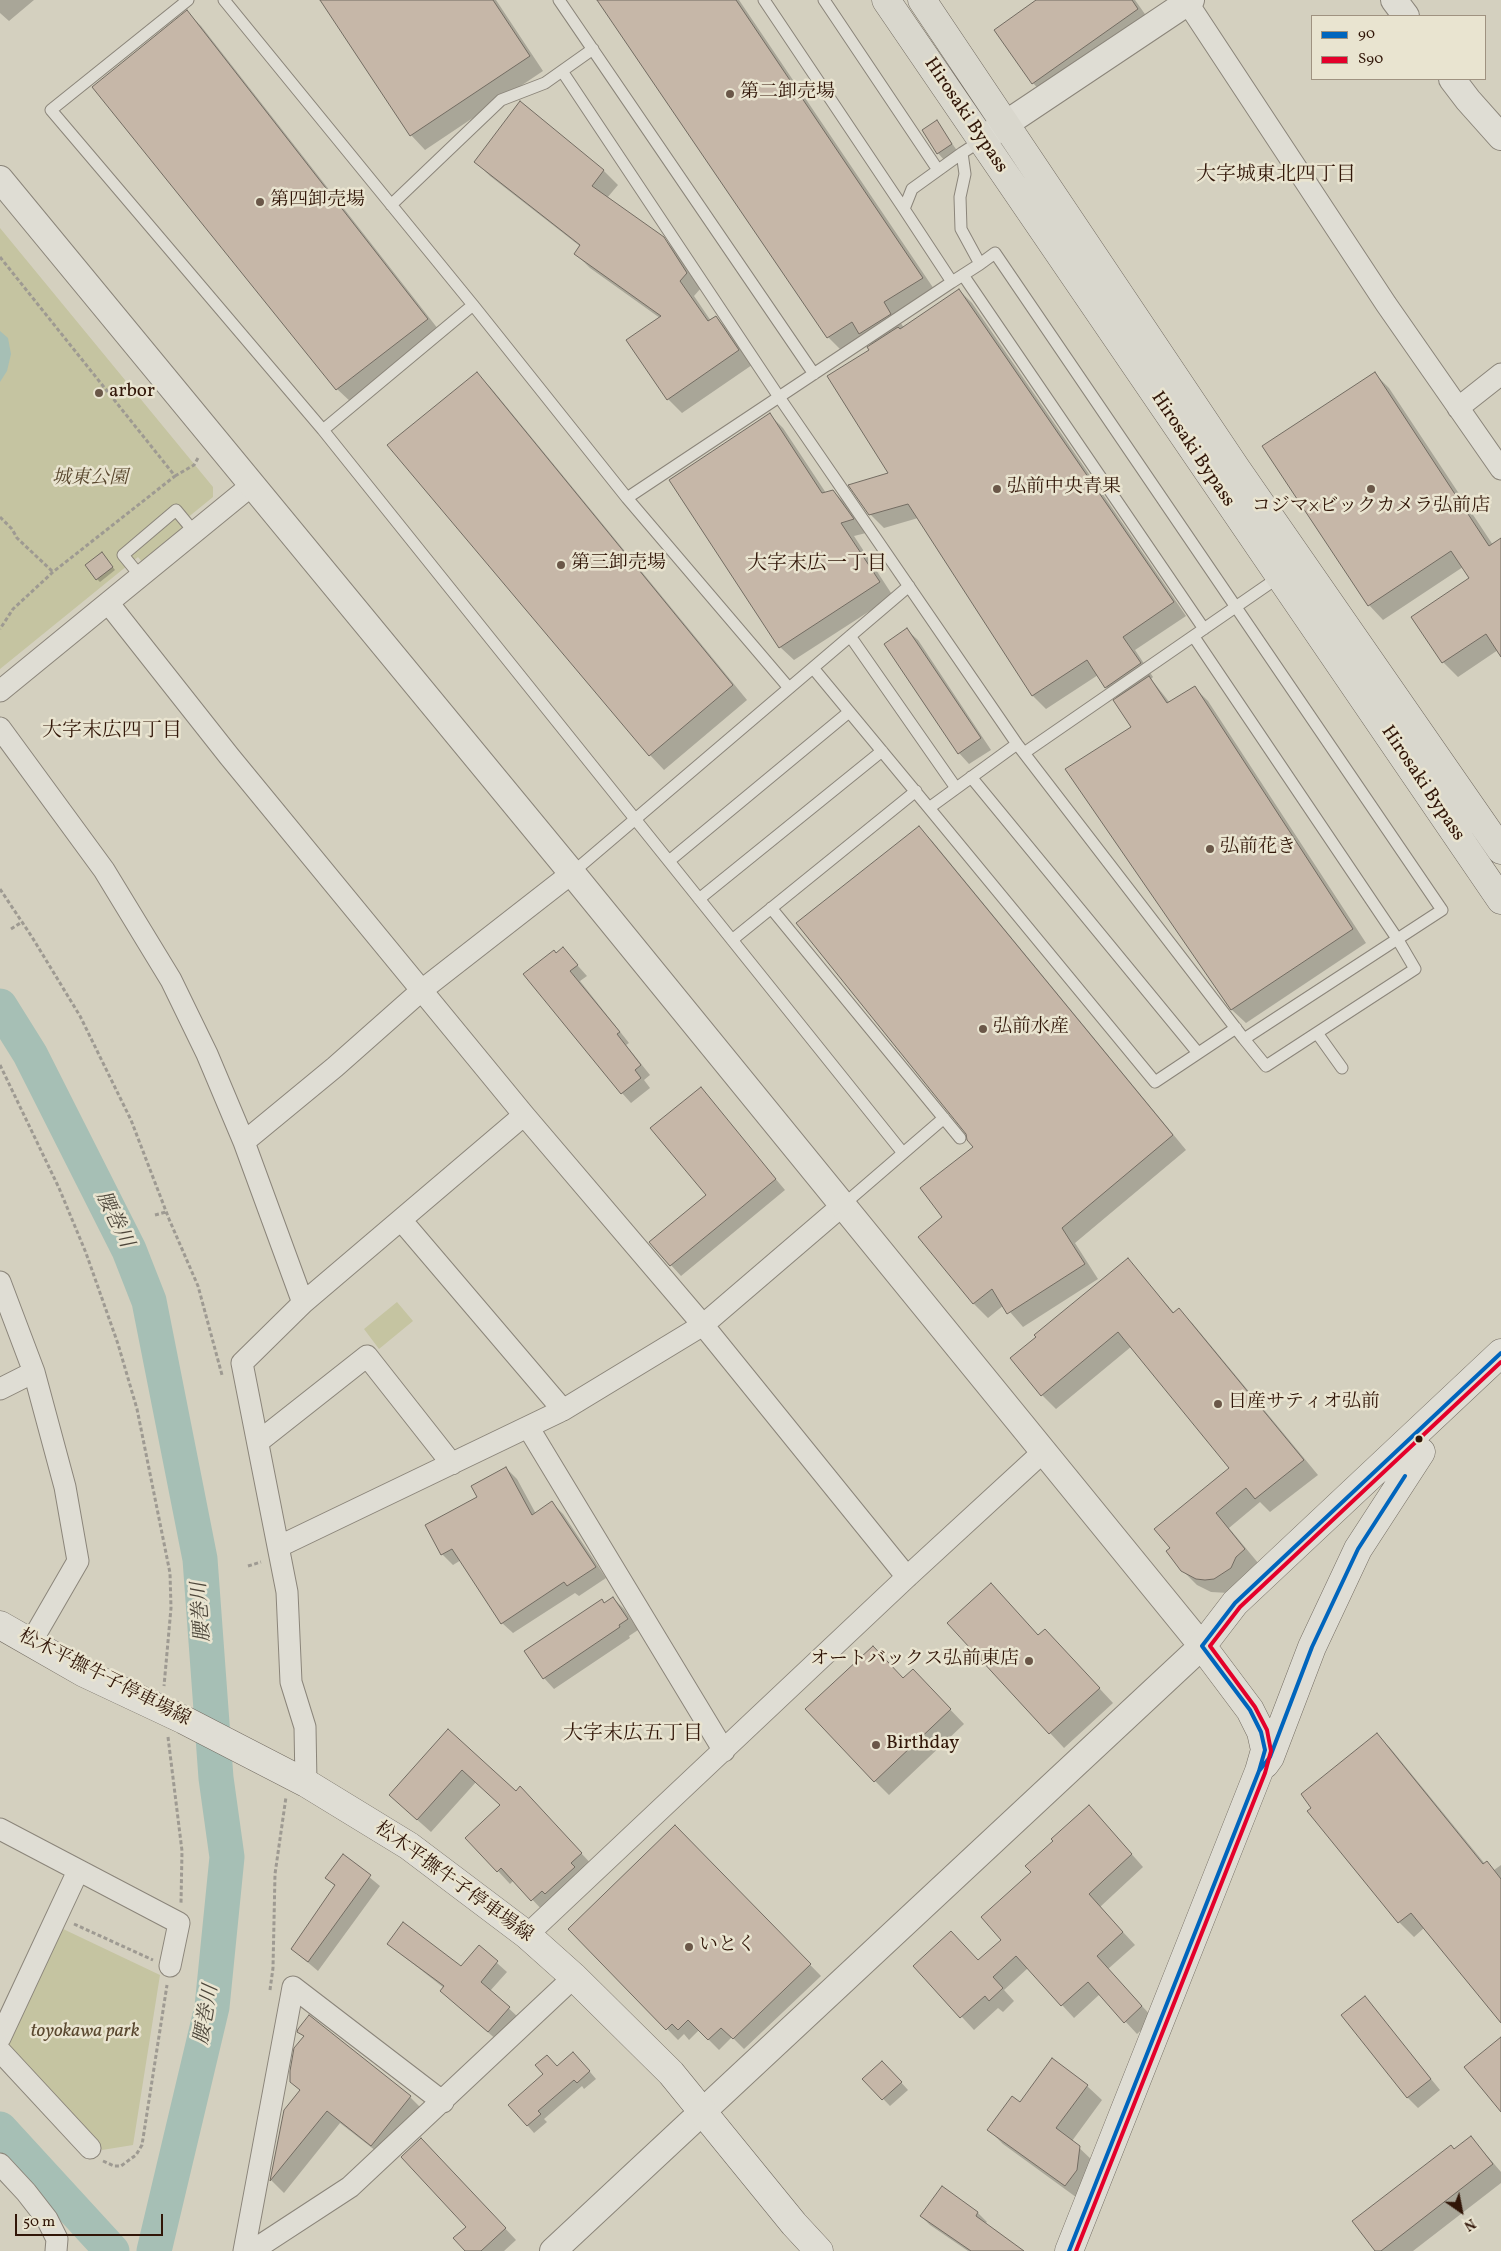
<!DOCTYPE html>
<meta charset="utf-8">
<style>
body{margin:0}
#map{position:relative;width:1501px;height:2251px;overflow:hidden;background:#d4d0bf;font-family:Vollkorn,serif}
canvas{display:block}
.legend{position:absolute;left:1311px;top:15px;width:175px;height:65px;box-sizing:border-box;background:#e9e4d0;border:1px solid #9f9280;margin:0;padding:6px 9px;list-style:none;font-size:15px;color:#311608}
.legend li{display:flex;align-items:center;gap:10px;height:25px}
.legend b{width:25px;border:1px solid #9f9280}
.north{position:absolute;left:1436px;top:2186px;width:50px;height:50px;-webkit-text-stroke:4px #e9e4d0;paint-order:stroke;rotate:147deg;font-size:14px;font-weight:700;line-height:20px;text-align:center;color:#311608}
.north::after{content:'';display:block;margin:auto;width:18px;height:22px;background:#311608;clip-path:polygon(50% 0,100% 100%,50% 72%,0 100%)}
.scale{position:absolute;left:15px;top:2214px;width:148px;height:22px;box-sizing:border-box;border:2px solid #311608;border-top:0;padding-left:6px;font-size:15px;line-height:18px;white-space:nowrap;color:#311608;-webkit-text-stroke:4px #e9e4d0;paint-order:stroke}
</style>
<div id="map">
<canvas width="1501" height="2251"></canvas>
<ul class="legend">
<li><b style="height:6px;background:#0065bd"></b>90</li>
<li><b style="height:6px;background:#e4002b"></b>S90</li>
</ul>
<div class="north">N</div>
<div class="scale">50 m</div>
</div>
<script>
const g = document.querySelector('canvas').getContext('2d');
g.lineJoin = 'round';
function fillPath(path, color) { g.fillStyle = color; g.fill(path, 'evenodd'); }
const toPath = rows => new Path2D(rows.map(r => 'M' + r).join(''));
function trace(path, color, width, dash) { g.strokeStyle = color; g.lineWidth = width; g.lineCap = dash ? 'butt' : 'round'; g.setLineDash(dash || []); g.stroke(path); }
function label(font, color, halo, rows, align = 'center') {
  g.font = font + ' Vollkorn,"Noto Serif JP",serif'; g.lineWidth = 5; g.setLineDash([]); g.textBaseline = 'middle'; g.strokeStyle = halo; g.fillStyle = color; for (const [text, x, y, turn = 0] of rows) {
    g.save(); g.translate(x, y); g.rotate((+turn || 0) * Math.PI / 180); g.textAlign = isNaN(turn) ? turn : align; if (halo) g.strokeText(text, 0, 0); g.fillText(text, 0, 0); g.restore();
  }
}
fillPath(toPath([
 [0,228,213,487,213,497,181,523,185,528,143,563,138,557,0,669],
 [397,1302,413,1321,379,1349,364,1329],
 [61,1928,160,1975,133,2145,102,2150,8,2046]
]), '#c5c4a1');
fillPath(toPath([
 [0,331,8,338,11,354,7,371,0,382]
]), '#a6bfb5');
fillPath(toPath([
 [0,0,34,0,9,21,0,13],
 [321,0,496,0,543,71,425,150,411,135],
 [599,0,739,0,936,292,897,317,904,328,959,290,972,303,1186,616,1135,650,1153,677,1151,679,1170,703,1194,687,1208,701,1366,943,1246,1023,1232,1010,1067,769,1132,727,1118,699,1106,687,1098,675,1046,709,1033,696,918,518,884,528,870,514,890,473,870,350,872,346,864,337,842,351,828,337],
 [1038,0,1135,0,1152,24,1047,98,1033,83],
 [187,12,201,26,442,334,352,403,337,389],
 [520,103,604,171,618,185,607,198,663,238,678,253,701,288,694,296,711,321,716,317,730,332,752,365,682,413,668,399,660,318,590,268,576,254,581,247,490,176,476,162],
 [937,122,958,152,944,160,938,153],
 [1374,373,1389,388,1493,545,1501,539,1501,654,1498,650,1458,677,1443,662,1413,618,1470,578,1463,567,1383,620,1369,605],
 [477,374,491,388,747,700,664,770,650,755,389,446],
 [770,415,783,428,826,493,833,491,847,505,866,533,854,536,893,596,794,660,780,647],
 [105,557,115,570,100,582,97,579],
 [907,630,918,640,991,750,969,764,959,753],
 [919,828,933,842,1186,1150,1075,1243,1098,1279,1023,1327,1004,1305,988,1318,974,1304,919,1237,944,1218,975,1147],
 [563,949,587,976,580,981,629,1043,626,1045,650,1075,644,1080,650,1088,631,1103,622,1093,556,954],
 [700,1089,785,1190,681,1276,650,1242,707,1195],
 [1128,1260,1175,1314,1179,1310,1193,1324,1318,1475,1270,1512,1260,1502,1229,1528,1259,1564,1229,1593,1211,1592,1197,1585,1182,1570,1231,1468,1132,1346,1056,1409,1042,1395],
 [506,1468,517,1479,536,1514,552,1503,563,1514,606,1578,579,1596,575,1593,513,1633,502,1623,461,1560,453,1565,442,1554,478,1498],
 [613,1598,624,1609,638,1630,629,1636,630,1638,554,1689,544,1678,604,1604],
 [1005,1599,1039,1636,1045,1630,1113,1703,1064,1748,1050,1733],
 [904,1679,927,1685,964,1724,889,1795,875,1781],
 [448,1731,516,1792,533,1801,594,1867,545,1913,514,1880,510,1884,498,1871,502,1805,476,1782,431,1832,404,1808],
 [1377,1734,1391,1749,1485,1864,1494,1870,1501,1865,1501,2021,1424,1928,1414,1937,1399,1922,1309,1811],
 [1101,1819,1143,1867,1100,1907,1135,1945,1108,1969,1154,2019,1137,2034,1100,1994,1074,2018,1028,1968,1004,1990,1014,2001,1003,2012,998,2008,974,2030,915,1966,979,1962,1003,1940],
 [675,1826,821,1976,744,2049,732,2037,719,2050,699,2030,689,2040,684,2034,678,2040,569,1929],
 [344,1856,380,1886,318,1971,292,1949,336,1887,327,1878],
 [388,1944,462,1967,479,1947,507,1972,490,1991,518,2017,498,2041,451,2000,444,1988],
 [1365,1998,1440,2090,1418,2108,1407,2097],
 [299,2031,410,2097,423,2110,385,2158,340,2123,284,2193,271,2180,285,2111,301,2091,291,2082,305,2037],
 [580,2060,596,2079,584,2089,582,2086,544,2119,547,2122,534,2133,510,2105],
 [889,2069,908,2090,890,2106,864,2079],
 [1087,2086,1102,2100,1072,2141,1094,2162,1080,2200,1003,2144,989,2130,1021,2104],
 [1471,2137,1501,2172,1501,2183,1413,2251,1376,2251,1454,2150],
 [432,2150,516,2240,504,2251,467,2251,468,2227],
 [942,2187,978,2213,987,2222,985,2224,1022,2251,968,2251,930,2225,921,2216]
]), '#0003');
trace(toPath([
 [0,1006,30,1054,129,1250,149,1301,200,1559,216,1778,227,1857,212,2007,154,2251],
 [0,2129,112,2251]
]), '#a6bfb5', 35);
const building = toPath([
 [320,0,493,0,530,56,410,136,320,0],
 [597,0,736,0,923,278,884,302,891,314,859,334,852,322,827,338,597,0],
 [1036,0,1132,0,1138,9,1032,84,994,30,1036,0],
 [187,10,428,319,336,390,92,87,187,10],
 [520,101,604,170,592,186,664,237,687,273,680,281,708,321,716,316,739,350,667,400,626,340,661,316,574,254,580,245,474,162,520,101],
 [937,120,952,144,937,154,922,130,937,120],
 [959,289,1174,602,1123,637,1141,663,1105,688,1087,660,1032,696,908,504,869,515,848,485,888,473,827,376,869,350,867,347,898,327,900,329,959,289],
 [477,372,733,685,649,756,387,445,477,372],
 [1375,372,1489,546,1501,538,1501,657,1486,634,1442,663,1411,617,1469,578,1451,551,1368,606,1262,446,1375,372],
 [770,413,822,493,833,490,854,519,841,523,880,582,779,648,669,480,770,413],
 [102,552,113,567,96,580,85,565,102,552],
 [907,628,981,738,958,754,884,644,907,628],
 [1149,676,1167,703,1195,686,1353,929,1231,1010,1065,769,1131,727,1113,700,1149,676],
 [919,826,1173,1135,1062,1228,1085,1264,1007,1314,992,1289,973,1304,918,1237,942,1217,920,1188,973,1147,967,1140,966,1134,796,923,919,826],
 [563,947,578,965,570,971,620,1032,617,1034,641,1065,635,1070,641,1078,621,1094,523,974,554,950,556,953,563,947],
 [701,1087,776,1179,670,1266,649,1242,706,1195,650,1128,701,1087],
 [1128,1258,1173,1313,1179,1308,1304,1460,1255,1499,1246,1488,1216,1513,1245,1549,1236,1557,1231,1568,1214,1579,1205,1580,1196,1579,1181,1571,1166,1551,1170,1548,1154,1529,1229,1468,1118,1332,1041,1396,1010,1358,1036,1337,1034,1335,1128,1258],
 [506,1467,532,1515,552,1501,596,1567,567,1586,564,1582,501,1624,452,1549,441,1555,425,1525,477,1497,471,1486,506,1467],
 [991,1583,1038,1635,1045,1629,1100,1688,1049,1734,947,1623,991,1583],
 [613,1597,628,1619,619,1625,620,1627,543,1679,524,1651,602,1599,604,1603,613,1597],
 [873,1646,903,1678,913,1669,951,1709,874,1782,805,1709,873,1646],
 [448,1729,516,1791,520,1786,582,1853,571,1863,575,1867,545,1894,542,1891,531,1901,501,1868,497,1872,465,1838,500,1805,462,1770,417,1820,389,1795,448,1729],
 [1377,1733,1483,1864,1487,1861,1501,1879,1501,2023,1411,1913,1398,1923,1307,1811,1311,1808,1301,1794,1377,1733],
 [1089,1805,1132,1854,1089,1894,1123,1932,1097,1956,1142,2006,1124,2023,1088,1982,1061,2006,1016,1956,993,1977,1003,1988,989,2001,985,1996,960,2018,913,1966,951,1931,978,1960,1001,1940,981,1917,1031,1872,1025,1866,1053,1841,1051,1839,1089,1805],
 [675,1825,811,1964,733,2039,721,2028,708,2040,688,2020,678,2030,672,2024,666,2030,568,1929,675,1825],
 [343,1854,371,1875,308,1962,291,1949,335,1885,325,1878,343,1854],
 [403,1922,461,1966,479,1945,498,1961,481,1982,510,2007,488,2032,440,1991,444,1986,387,1944,403,1922],
 [1365,1996,1431,2079,1407,2098,1341,2015,1365,1996],
 [309,2015,411,2096,371,2146,327,2111,270,2181,284,2110,300,2090,290,2082,290,2071,294,2048,304,2036,297,2032,298,2029,309,2015],
 [1501,2037,1501,2112,1464,2067,1501,2037],
 [573,2052,590,2071,577,2083,574,2080,538,2111,541,2114,527,2126,508,2105,543,2074,535,2065,547,2055,557,2066,573,2052],
 [1052,2058,1088,2085,1056,2128,1080,2146,1077,2170,1065,2186,987,2130,1012,2096,1020,2102,1052,2058],
 [882,2061,902,2082,882,2100,862,2079,882,2061],
 [1471,2136,1493,2164,1381,2251,1375,2251,1352,2221,1451,2145,1454,2149,1471,2136],
 [421,2138,506,2228,481,2251,465,2251,453,2238,466,2227,401,2157,421,2138],
 [942,2186,978,2212,976,2216,1024,2251,971,2251,920,2216,942,2186]
]);
fillPath(building, '#c6b7a8');
trace(building, '#736c62', 1);
const service = toPath([
 [188,0,51,110,323,430],
 [224,0,473,305],
 [559,0,814,374],
 [764,0,904,209],
 [824,0,938,170],
 [562,71,779,397,1017,744,1244,1039,1442,910,995,253,980,264,961,229,960,197,965,174,962,153,982,140],
 [962,153,912,189,904,209,952,282,980,264],
 [391,205,501,100,545,83,593,49],
 [963,275,1204,629],
 [627,498,789,688],
 [141,577,123,555,176,510,195,533],
 [850,636,956,788],
 [1194,637,1398,940,1415,969,1266,1066,1244,1039],
 [813,668,929,808,1017,744],
 [1024,753,1279,577],
 [971,777,1198,1053],
 [929,808,1155,1082,1236,1028],
 [669,861,849,712],
 [572,873,909,586],
 [699,899,882,751],
 [771,908,960,1138],
 [732,940,916,791],
 [1317,1033,1342,1068],
 [903,1153,323,430,473,305,627,498,952,282],
 [843,1205,944,1118]
]);
const minor = toPath([
 [1187,2,1386,304,1501,469],
 [1458,408,1501,374],
 [109,604,229,756,524,1115,703,1325,907,1577],
 [0,691,252,485],
 [0,728,104,870,171,980,207,1054,244,1142,303,1303],
 [244,1142,335,1067,422,990,572,873],
 [401,1220,563,1410],
 [0,1282,34,1372,65,1487,78,1561,30,1644],
 [0,1389,34,1372],
 [528,1427,724,1751],
 [258,1442,367,1356,452,1464],
 [280,1546,563,1410,703,1325,843,1205],
 [306,1783,305,1727,291,1682,287,1592,242,1363,303,1303,524,1115],
 [0,1829,179,1923,170,1966],
 [527,1935,907,1577,1043,1452],
 [0,2038,78,1871],
 [0,2051,90,2148],
 [0,2164,26,2192,47,2219,57,2239,56,2251],
 [244,2251,293,1987,443,2102],
 [252,2251,350,2187,574,1977]
]);
const tertiary = toPath([
 [1394,0,1406,16],
 [1452,79,1468,100,1501,137],
 [986,137,1191,0],
 [0,179,572,873,1202,1646,553,2251]
]);
const secondary = toPath([
 [0,1625,84,1673,184,1720,306,1783,409,1846,527,1935,574,1977,671,2073,794,2224,819,2251],
 [1202,1646,1235,1603,1501,1353],
 [1265,1764,1270,1757,1312,1647,1358,1549,1421,1452],
 [1069,2251,1259,1771,1265,1750,1261,1732,1250,1710,1202,1646]
]);
const trunk = toPath([
 [886,0,1501,900],
 [922,0,1236,468,1501,850]
]);
trace(service, '#8b857a', 13);
trace(minor, '#8b857a', 23);
trace(tertiary, '#8b857a', 28);
trace(secondary, '#736c62', 29);
trace(trunk, '#736c62', 29);
trace(toPath([
 [0,257,175,476,53,572,13,609,0,629],
 [175,476,194,465,198,458],
 [0,517,12,529,17,538,53,572],
 [0,889,32,937,80,1016,131,1120,169,1219,198,1286,222,1375],
 [11,929,22,922],
 [0,1065,59,1188,86,1253,118,1344,137,1409,170,1573,171,1608,164,1686],
 [155,1215,166,1212],
 [248,1566,261,1562],
 [168,1737,182,1851,181,1903],
 [74,1924,153,1960],
 [270,1990,273,1968,275,1874,286,1797],
 [103,2161,114,2166,121,2166,136,2155,142,2145,167,1985]
]), '#9e9a92', 3, [4, 2.5]);
trace(service, '#dfddd4', 11);
trace(minor, '#dfddd4', 21);
trace(tertiary, '#dfddd4', 26);
trace(secondary, '#dfddd4', 28);
trace(trunk, '#d9d7cd', 28);
trace(toPath([
 [1259,1771,1270,1757,1312,1647,1358,1549,1405,1476],
 [1069,2251,1259,1771,1265,1750,1261,1732,1250,1710,1202,1646,1235,1603,1501,1353]
]), '#0065bd', 4);
trace(toPath([
 [1076,2251,1265,1773,1271,1751,1267,1730,1255,1707,1210,1646,1240,1607,1501,1362]
]), '#e4002b', 4);
for (const [x, y, r, color] of [
 [730,94,5,"#6a5748"],
 [260,202,5,"#6a5748"],
 [99,393,5,"#6a5748"],
 [997,489,5,"#6a5748"],
 [1371,489,5,"#6a5748"],
 [561,565,5,"#6a5748"],
 [1210,849,5,"#6a5748"],
 [983,1029,5,"#6a5748"],
 [1218,1404,5,"#6a5748"],
 [1419,1439,4.5,"#311608"],
 [1029,1661,5,"#6a5748"],
 [876,1745,5,"#6a5748"],
 [689,1947,5,"#6a5748"]
]) { const dot = new Path2D(); dot.arc(x, y, r, 0, 2 * Math.PI); g.fillStyle = color; g.fill(dot); trace(dot, '#e9e4d0', 2); }
label('19px', '#311608', '#e9e4d0', [
 ["第二卸売場",740,94],
 ["第四卸売場",270,202],
 ["arbor",109,393],
 ["弘前中央青果",1007,489],
 ["コジマ×ビックカメラ弘前店",1371,508,"center"],
 ["第三卸売場",571,565],
 ["弘前花き",1220,849],
 ["弘前水産",993,1029],
 ["日産サティオ弘前",1228,1404],
 ["オートバックス弘前東店",1019,1661,"right"],
 ["Birthday",886,1745],
 ["いとく",699,1947]
], 'left');
label('19px', '#311608', '#e9e4d0', [
 ["Hirosaki Bypass",965,116,56],
 ["Hirosaki Bypass",1192,450,56],
 ["Hirosaki Bypass",1422,784,56],
 ["松木平撫牛子停車場線",104,1679,27],
 ["松木平撫牛子停車場線",453,1883,36]
]);
label('italic 19px', '#5a482f', '#e9e4d0', [
 ["城東公園",90,480],
 ["toyokawa park",85,2033]
]);
label('20px', '#311608', '#e9e4d0', [
 ["大字城東北四丁目",1276,176],
 ["大字末広一丁目",817,565],
 ["大字末広四丁目",112,732],
 ["大字末広五丁目",633,1735]
]);
label('italic 20px', '#4e473b', '#e9e4d0', [
 ["腰巻川",113,1220,64],
 ["腰巻川",203,1612,-94],
 ["腰巻川",208,2015,-80]
]);
</script>
